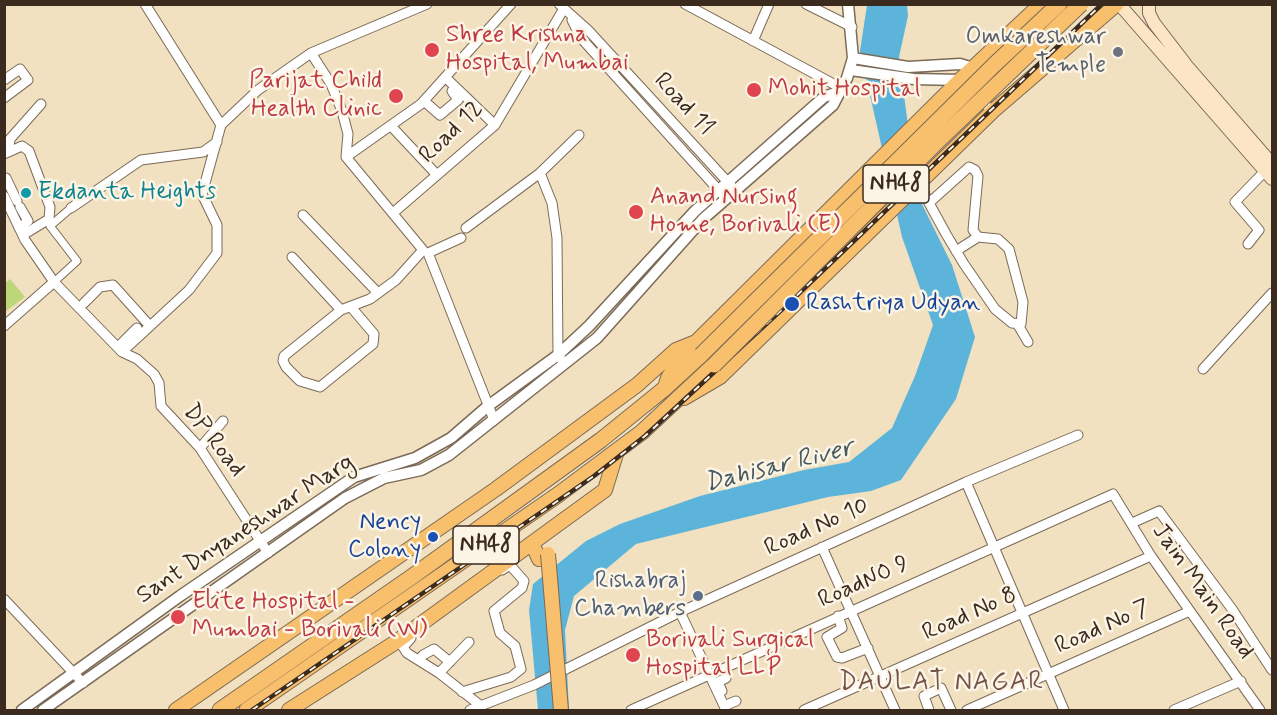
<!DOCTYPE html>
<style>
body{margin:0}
#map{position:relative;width:1277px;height:715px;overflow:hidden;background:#f1e1c1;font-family:Mynerve,sans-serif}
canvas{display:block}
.frame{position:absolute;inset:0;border:6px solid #3b2a1e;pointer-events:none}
</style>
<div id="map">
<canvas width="1277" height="715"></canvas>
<div class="frame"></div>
</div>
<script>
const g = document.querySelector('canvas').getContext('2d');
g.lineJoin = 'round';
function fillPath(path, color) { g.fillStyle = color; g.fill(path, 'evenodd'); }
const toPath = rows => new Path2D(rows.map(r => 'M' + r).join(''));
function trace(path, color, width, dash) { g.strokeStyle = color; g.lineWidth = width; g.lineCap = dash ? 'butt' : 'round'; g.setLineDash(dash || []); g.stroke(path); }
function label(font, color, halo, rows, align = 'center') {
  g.font = font + ' Mynerve,sans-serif'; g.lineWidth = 5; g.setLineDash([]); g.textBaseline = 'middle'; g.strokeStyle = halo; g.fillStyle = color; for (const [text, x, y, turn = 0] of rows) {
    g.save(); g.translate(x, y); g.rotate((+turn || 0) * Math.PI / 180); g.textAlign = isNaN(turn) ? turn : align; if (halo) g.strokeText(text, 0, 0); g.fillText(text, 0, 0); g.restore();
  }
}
fillPath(toPath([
 [10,279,25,297,5,312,5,283]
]), '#bed67a');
fillPath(toPath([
 [867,5,907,5,908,16,899,57,917,194,952,265,975,337,956,399,901,480,871,491,828,497,636,544,574,596,565,630,569,710,538,710,529,610,533,584,586,541,620,524,700,496,804,470,849,462,892,428,915,376,933,325,902,237,860,51]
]), '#5db4da');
const pedestrian = toPath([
 [54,282,77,261,50,226,71,208]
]);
const minor = toPath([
 [559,4,588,30,736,191],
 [685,4,841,88],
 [806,4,852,27],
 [572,20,581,38,723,195],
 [753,41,769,4],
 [311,53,331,84,342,111,348,134,346,157,423,250,396,280,370,299,341,310,284,356,283,361,286,367,300,381,320,387,373,344,374,334,351,307],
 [446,78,495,125],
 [4,80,20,69,28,80,4,98],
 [424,101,440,115,458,100,452,91],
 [221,125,258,90,311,53,427,4],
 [392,127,437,175],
 [4,150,9,146,10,139,41,104],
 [4,154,22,146,29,151,50,207,49,219,23,235],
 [346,157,421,104,511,4],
 [540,173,552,203,557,238,558,355,561,359],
 [6,178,17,201],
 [919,182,926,197,929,203,946,234,964,264,995,309,1012,323,1021,324,1023,302,1009,249,998,239,978,237,973,230,978,176,975,170,969,167,929,203],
 [4,196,25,240,54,282,122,352,137,359,154,374,159,383,161,406,200,448,268,553],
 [71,208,141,160,203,152,217,142],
 [393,213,495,125,563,10],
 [303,215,378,293],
 [19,228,28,221,20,207],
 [466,228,540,173,579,135],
 [461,238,428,253,494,420],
 [1248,244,1259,230,1235,202,1266,170],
 [956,251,978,237],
 [292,257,341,310],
 [84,303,100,287,113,285,149,325],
 [1018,325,1028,342],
 [4,326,54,282],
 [119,346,137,328],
 [122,352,189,290,217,253,217,225,202,194,221,125,145,4],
 [1203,369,1272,293],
 [200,448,223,421],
 [966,482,1064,710],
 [1132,523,1159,511,1232,609,1272,670],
 [822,547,895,710],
 [4,599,83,683],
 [680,612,726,710],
 [838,616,842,628,827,637,837,657,842,658,868,648],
 [411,638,403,647,407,653,439,673,481,706,481,710],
 [419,660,423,655,434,649,450,662],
 [439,673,469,642],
 [722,691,718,682,726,678],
 [462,692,511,677,521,669,515,646,500,633,494,611,522,588,524,581,510,565,502,570],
 [724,706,736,701],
 [470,710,534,685,680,612,966,482,1078,435],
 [631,710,1113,494,1151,556,1260,710],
 [804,710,1151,556],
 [929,710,924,696,941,688,951,710],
 [967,710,1190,611],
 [1174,710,1241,681]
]);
const tertiary = toPath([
 [853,58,908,67,960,64,977,69],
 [851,70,914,79,960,80,986,105],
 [22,710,180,596,354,477,415,458,451,438,488,406,558,355,589,326,695,211,824,97,838,92],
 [43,710,345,498,384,478,421,470,449,455,597,338,703,219,833,105,847,78,853,58,848,4]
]);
const secondary = toPath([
 [1119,4,1272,179],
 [1149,4,1149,13,1154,23,1187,66,1272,164]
]);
const primary = toPath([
 [665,387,668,378,681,357,962,78,1041,4],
 [684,398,720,377,993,111,1117,4],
 [532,543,539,559],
 [176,710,496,489,637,385,676,350,696,342],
 [289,710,396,642,605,490,617,451]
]);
const trunk = toPath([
 [220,710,413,576,601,440,664,389,701,355],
 [247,710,559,494,642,432,714,365]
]);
trace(pedestrian, '#7b6a57', 9);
trace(minor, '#7b6a57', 11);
trace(tertiary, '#7b6a57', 13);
trace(secondary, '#7b6a57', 14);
trace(primary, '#7b6a57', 16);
trace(trunk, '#7b6a57', 17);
trace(pedestrian, '#fff', 7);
trace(minor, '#fff', 9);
trace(tertiary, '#fff', 10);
trace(secondary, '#fce5c4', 12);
trace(primary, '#f8bf6c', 14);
trace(trunk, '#f8bf6c', 15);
const rail = toPath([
 [252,710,594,476,645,436,790,302,1102,4]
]);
trace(rail, '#3b2a1e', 4.5);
trace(rail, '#fcf5e5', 2, [7]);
const primaryBridge = toPath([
 [548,554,561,710]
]);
const trunkBridge = toPath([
 [701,355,994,65,1059,4],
 [714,365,938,141,1081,4]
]);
trace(primaryBridge, '#7b6a57', 16, []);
trace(trunkBridge, '#7b6a57', 17, []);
trace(primaryBridge, '#f8bf6c', 14);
trace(trunkBridge, '#f8bf6c', 15);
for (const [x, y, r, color] of [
 [432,50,8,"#e0444e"],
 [1118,52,6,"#6b7280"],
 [754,90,8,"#e0444e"],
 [396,96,8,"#e0444e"],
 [26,193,6,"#0f9aa8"],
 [636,212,8,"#e0444e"],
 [792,304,8,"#1a4fb4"],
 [433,537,6,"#1a4fb4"],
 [698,596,6,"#5c6f8a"],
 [178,617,8,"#e0444e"],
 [633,655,8,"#e0444e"]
]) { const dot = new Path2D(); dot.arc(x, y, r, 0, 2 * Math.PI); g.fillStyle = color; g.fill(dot); trace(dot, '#fcf5e5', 2); }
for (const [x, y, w] of [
 [896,184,66],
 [486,545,66]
]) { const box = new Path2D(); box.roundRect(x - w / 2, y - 19, w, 38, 4.5); g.fillStyle = '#fcf5e5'; g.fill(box); trace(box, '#3b2a1e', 1.5); }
label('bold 22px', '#3b2a1e', null, [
 ["NH48",896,184],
 ["NH48",486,545]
]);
label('24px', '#be3a42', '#fcf5e5', [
 ["Shree Krishna",446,36],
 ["Hospital, Mumbai",446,64],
 ["Parijat Child",382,82,"right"],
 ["Health Clinic",382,110,"right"],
 ["Mohit Hospital",768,90],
 ["Anand Nursing",650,198],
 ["Home, Borivali (E)",650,226],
 ["Elite Hospital -",192,603],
 ["Mumbai - Borivali (W)",192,631],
 ["Borivali Surgical",646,641],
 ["Hospital LLP",646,669]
], 'left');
label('24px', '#5b616d', '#fcf5e5', [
 ["Omkareshwar",1106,38],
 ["Temple",1106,66]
], 'right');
label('24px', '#3b2a1e', '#fcf5e5', [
 ["Road 11",683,105,47],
 ["Road 12",452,133,-44],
 ["DP Road",213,441,52],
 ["Road No 10",817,528,-24],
 ["Sant Dnyaneshwar Marg",246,530,-33],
 ["RoadNO 9",864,583,-24],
 ["Jain Main Road",1202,592,55],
 ["Road No 8",970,615,-24],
 ["Road No 7",1103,628,-24]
]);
label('24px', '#0d838f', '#fcf5e5', [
 ["Ekdanta Heights",38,193]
], 'left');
label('24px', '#164399', '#fcf5e5', [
 ["Rashtriya Udyan",806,304],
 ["Nency",421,523,"right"],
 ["Colony",421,551,"right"]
], 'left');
label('24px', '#4e5e75', '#fcf5e5', [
 ["Rishabraj",686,582],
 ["Chambers",686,610]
], 'right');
label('italic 26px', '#475a60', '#fcf5e5', [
 ["Dahisar River",779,467,-14]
]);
g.letterSpacing = '1.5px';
label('26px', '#755349', '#fcf5e5', [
 ["DAULAT NAGAR",942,684]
]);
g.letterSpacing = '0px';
</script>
